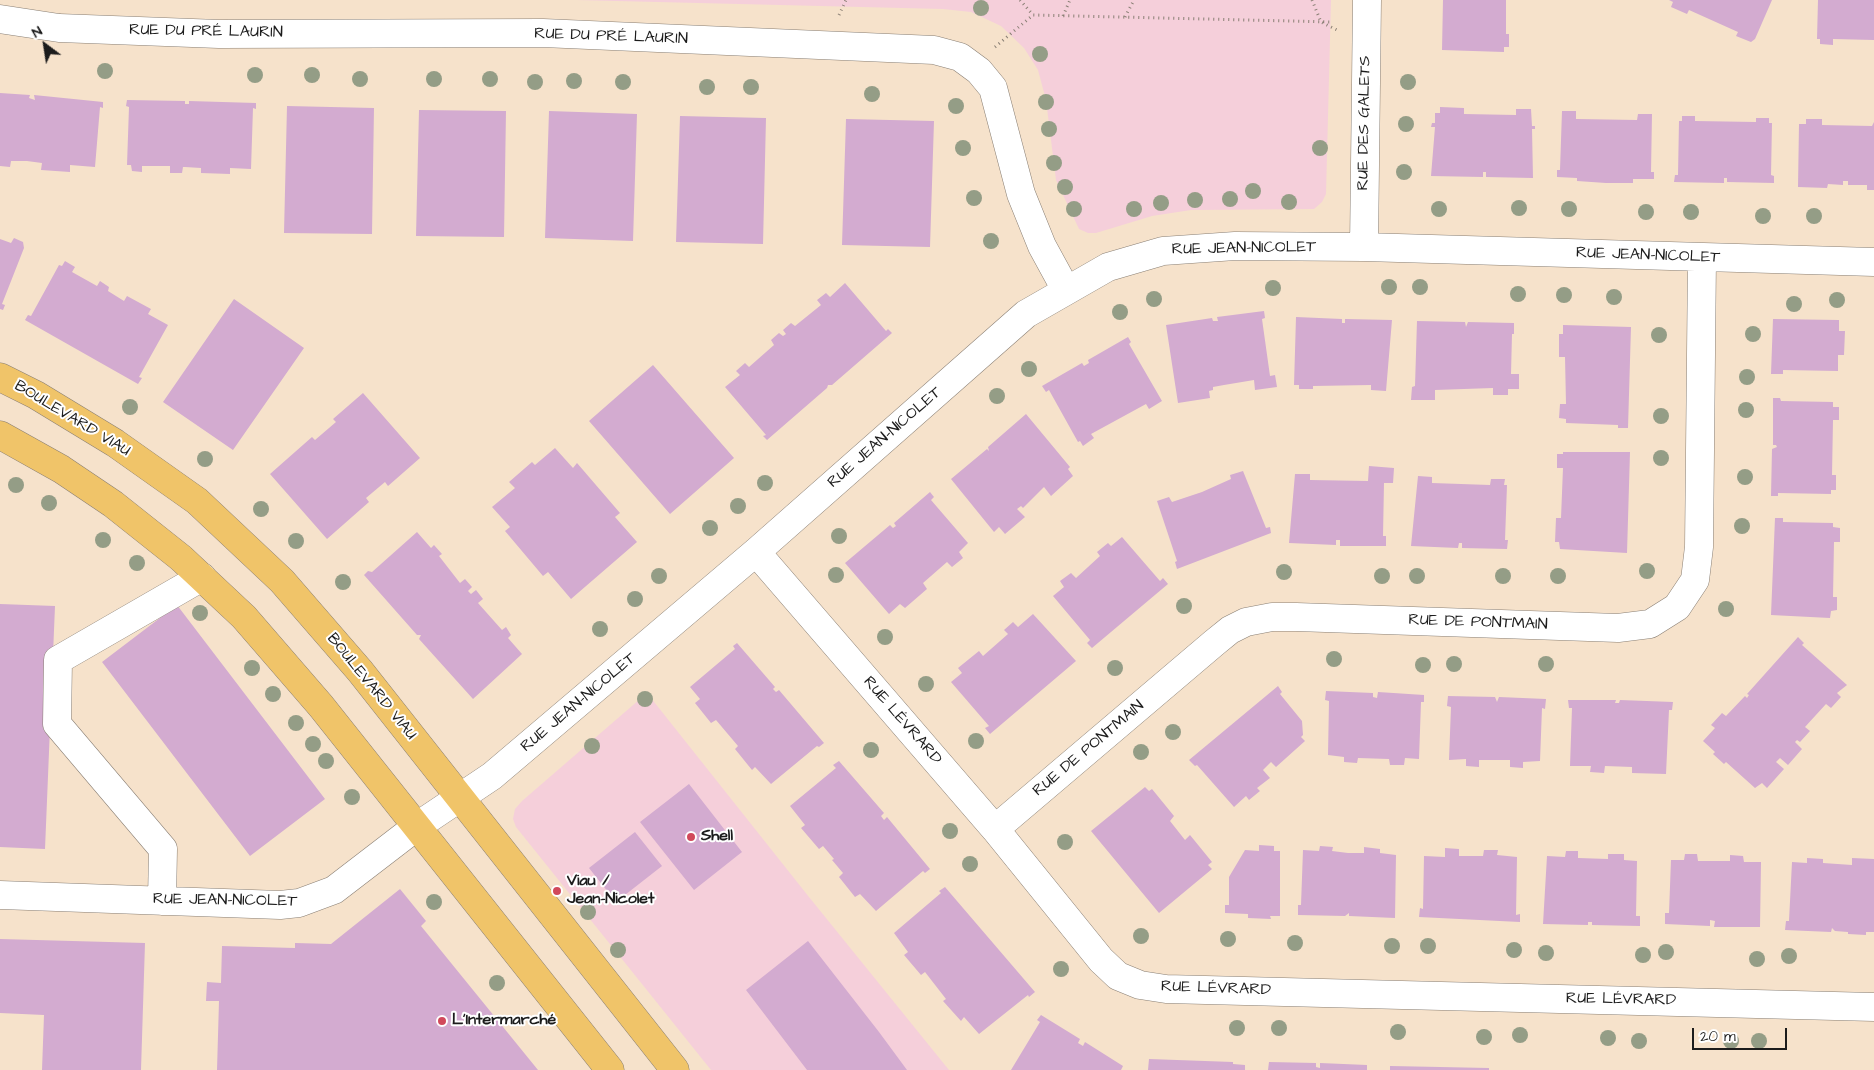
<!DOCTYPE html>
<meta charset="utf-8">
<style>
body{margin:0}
#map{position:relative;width:1874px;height:1070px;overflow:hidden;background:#f6e2cb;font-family:"Architects Daughter",sans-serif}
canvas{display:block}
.north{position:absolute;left:20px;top:20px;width:50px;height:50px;-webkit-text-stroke:4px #fff;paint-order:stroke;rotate:329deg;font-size:14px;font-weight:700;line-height:20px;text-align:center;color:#1c1c1c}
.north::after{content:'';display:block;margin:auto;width:18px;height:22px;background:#1c1c1c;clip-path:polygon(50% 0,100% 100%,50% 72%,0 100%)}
.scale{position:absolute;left:1692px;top:1028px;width:95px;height:22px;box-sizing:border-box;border:2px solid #1c1c1c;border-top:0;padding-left:6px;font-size:15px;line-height:18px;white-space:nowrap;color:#1c1c1c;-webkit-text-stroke:4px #fff;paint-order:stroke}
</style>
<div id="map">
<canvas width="1874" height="1070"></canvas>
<div class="north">N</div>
<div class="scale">20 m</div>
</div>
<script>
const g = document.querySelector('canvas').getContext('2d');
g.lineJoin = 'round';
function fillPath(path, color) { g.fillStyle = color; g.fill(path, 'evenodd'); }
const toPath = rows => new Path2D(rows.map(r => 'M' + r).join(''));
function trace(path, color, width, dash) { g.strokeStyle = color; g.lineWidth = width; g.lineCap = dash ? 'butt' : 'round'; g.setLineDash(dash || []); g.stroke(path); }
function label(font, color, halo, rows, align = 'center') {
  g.font = font + ' "Architects Daughter",sans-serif'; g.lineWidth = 4; g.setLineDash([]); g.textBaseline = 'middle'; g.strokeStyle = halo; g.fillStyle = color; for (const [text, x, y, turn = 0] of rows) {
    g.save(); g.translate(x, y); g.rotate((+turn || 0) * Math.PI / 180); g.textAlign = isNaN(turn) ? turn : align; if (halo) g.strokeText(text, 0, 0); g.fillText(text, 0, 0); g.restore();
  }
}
fillPath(toPath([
 [576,0,1331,0,1326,194,1322,202,1314,209,1191,210,1152,216,1096,233,1088,233,1079,229,1056,180,1046,100,1038,70,1024,48,1001,26,971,12,943,9],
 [647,693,809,897,949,1070,711,1070,516,827,513,819,515,809,522,801]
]), '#f5cfda');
fillPath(toPath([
 [1443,0,1506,0,1506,34,1509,34,1509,47,1504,47,1504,52,1442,50],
 [1669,0,1772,0,1755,39,1751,42,1736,36,1738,32,1689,10,1687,14,1671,7,1673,2],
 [1818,0,1874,0,1874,40,1833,39,1833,45,1820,44,1820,39,1817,39],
 [0,93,30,95,29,98,35,100,34,95,103,102,103,108,100,107,95,167,70,165,70,172,41,170,42,163,27,161,11,161,10,167,0,166],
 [127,100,185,101,185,104,189,104,189,101,256,103,256,109,253,108,251,169,230,168,230,174,201,173,201,168,185,167,183,167,182,173,170,173,170,166,142,166,142,172,132,171,131,165,127,165,129,107,126,106],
 [287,106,374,108,372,234,284,233],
 [1440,107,1464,108,1464,114,1516,115,1516,109,1531,109,1532,126,1535,126,1535,129,1532,129,1533,178,1486,177,1486,172,1483,172,1483,177,1431,176,1435,127,1431,127,1432,123,1435,123,1435,113,1440,113],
 [419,110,506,111,504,237,416,236],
 [549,111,637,114,633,241,545,238],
 [1562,111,1576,111,1576,119,1637,120,1638,114,1652,114,1651,172,1654,172,1654,179,1633,179,1633,183,1606,183,1577,181,1577,178,1557,177,1557,170,1560,170],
 [680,116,766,118,763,244,676,242],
 [1682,116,1695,116,1695,121,1756,122,1756,118,1769,118,1769,123,1772,123,1771,175,1774,176,1774,183,1727,182,1727,178,1724,178,1724,183,1674,182,1675,175,1678,175,1679,121,1682,121],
 [846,119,934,121,930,247,842,245],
 [1806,119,1822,119,1822,125,1872,126,1874,122,1874,190,1867,190,1867,185,1848,185,1848,181,1843,181,1843,185,1828,184,1827,188,1798,187,1799,124,1806,124],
 [14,238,23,242,24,248,2,304,5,305,3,310,0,309,0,239,11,243],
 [65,261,75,267,72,272,97,286,100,281,109,287,108,291,124,301,127,296,151,309,148,314,168,325,139,377,142,378,138,384,25,320,28,315,31,316,59,265,62,266],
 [845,283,886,331,888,329,892,333,832,385,828,385,827,388,767,440,763,436,766,435,725,387,740,375,736,371,745,363,749,367,774,345,771,340,779,333,783,336,786,334,783,330,791,323,795,326,821,305,817,300,826,293,830,297],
 [234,299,304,348,233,450,163,402],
 [1264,311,1265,318,1262,319,1270,376,1275,375,1277,387,1255,390,1254,380,1224,385,1213,387,1213,390,1209,391,1210,398,1178,403,1166,325,1212,318,1213,321,1218,321,1217,317],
 [1296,317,1342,319,1342,323,1345,323,1345,319,1392,320,1386,391,1371,390,1371,385,1313,386,1313,389,1299,389,1299,385,1294,385],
 [1773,319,1839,320,1839,331,1845,331,1844,355,1838,355,1838,371,1783,370,1783,374,1771,374],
 [1417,321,1465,322,1466,327,1468,322,1514,323,1514,334,1512,334,1511,374,1519,374,1519,389,1508,389,1508,395,1493,395,1493,388,1435,390,1435,400,1411,400,1412,387,1415,386],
 [1563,325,1631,327,1628,428,1618,428,1618,425,1566,423,1566,419,1559,418,1560,404,1566,404,1565,357,1559,357,1559,334,1563,334],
 [1128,337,1131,342,1129,344,1162,401,1149,409,1146,404,1091,434,1094,438,1083,446,1080,441,1078,442,1049,390,1046,392,1042,386,1082,363,1084,366,1089,363,1088,360],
 [653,365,734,458,670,514,589,421],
 [363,393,420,458,388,486,385,482,366,498,369,502,327,539,270,474,312,437,315,440,336,422,333,419],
 [1773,398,1780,398,1781,401,1833,402,1833,407,1839,407,1839,420,1833,420,1832,475,1836,475,1836,490,1831,490,1831,494,1778,493,1778,496,1771,496,1772,449,1777,447,1776,445,1773,445],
 [1026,414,1070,467,1068,469,1073,476,1051,496,1044,487,1023,508,1021,506,1017,509,1025,517,1005,534,999,527,994,532,951,479,987,449,989,451,988,447],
 [555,448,573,468,577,463,620,513,615,517,637,542,571,599,548,572,543,576,505,531,510,527,492,507,515,488,509,482,532,462,535,465],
 [1563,452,1630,452,1627,553,1560,549,1559,542,1555,542,1556,518,1561,518,1563,468,1557,468,1557,454,1563,454],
 [1369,466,1394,468,1393,483,1384,483,1383,536,1386,536,1386,546,1340,546,1340,540,1336,540,1336,545,1289,543,1295,474,1310,474,1310,480,1368,481],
 [1243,471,1266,528,1270,527,1271,533,1177,569,1175,562,1177,561,1157,501,1169,497,1172,502,1202,492,1231,479,1230,475],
 [1418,476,1432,477,1432,483,1490,485,1491,479,1505,479,1504,485,1507,485,1505,540,1508,540,1507,549,1462,548,1462,543,1459,543,1458,548,1411,546],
 [930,492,934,497,931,500,968,543,959,552,963,558,952,567,947,562,923,583,927,589,905,608,900,604,889,614,845,563,890,525,893,528,896,526,894,523],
 [1775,518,1783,518,1783,522,1833,523,1833,527,1840,528,1840,542,1834,542,1833,597,1837,597,1837,610,1831,611,1830,618,1771,615],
 [417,532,431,548,434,545,442,554,439,556,460,583,465,579,472,587,468,591,471,594,476,590,483,599,478,603,502,630,506,627,511,635,508,638,522,654,473,699,419,639,421,635,417,635,364,575,368,571,372,572],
 [1122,537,1160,581,1163,578,1168,584,1092,648,1087,643,1090,640,1053,596,1064,587,1060,581,1071,573,1076,578,1100,556,1097,552,1108,543,1111,546],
 [0,604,55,606,45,849,0,847],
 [177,605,325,799,250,856,102,662],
 [1033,614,1076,661,990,734,985,728,989,726,951,682,962,673,958,668,979,651,983,656,1008,634,1004,630,1013,622,1018,627],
 [1798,637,1804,643,1802,645,1847,685,1837,693,1841,697,1831,708,1826,704,1805,727,1810,731,1800,742,1797,740,1795,742,1802,749,1788,765,1780,758,1776,762,1784,769,1767,788,1762,783,1755,788,1726,762,1724,764,1713,754,1715,752,1703,741,1715,728,1711,725,1722,713,1726,716,1745,696,1747,698,1749,695,1747,694],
 [737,643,775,687,773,689,776,692,779,690,824,743,819,747,817,746,771,784,755,767,752,770,735,749,738,746,716,720,711,723,695,703,700,699,690,687,735,649,733,646],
 [1278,686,1282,692,1280,694,1302,721,1303,735,1301,737,1305,741,1276,767,1271,762,1263,770,1270,778,1257,788,1260,791,1249,800,1246,796,1234,807,1197,765,1195,766,1189,760],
 [1326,691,1373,693,1373,697,1377,698,1378,692,1424,695,1424,702,1421,702,1419,759,1405,758,1404,765,1390,765,1389,759,1358,758,1357,763,1344,762,1344,757,1328,755,1329,701,1325,700],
 [1448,696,1495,697,1497,702,1499,697,1546,699,1545,709,1542,708,1540,761,1523,762,1523,768,1510,767,1510,760,1479,760,1479,767,1466,766,1466,759,1449,760,1451,707,1447,706],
 [1568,700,1616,700,1615,703,1619,703,1620,700,1673,702,1672,710,1669,710,1666,774,1632,773,1632,767,1605,766,1604,773,1590,772,1591,766,1570,766,1572,708,1569,708],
 [839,761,884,813,881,816,884,820,887,817,930,869,925,873,923,871,876,911,860,894,855,897,839,877,843,873,832,860,834,859,823,846,819,849,801,828,805,825,790,806,836,768,833,765],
 [689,784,742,852,694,890,640,822],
 [1145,787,1149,791,1152,789,1174,816,1170,821,1185,840,1190,835,1212,862,1208,865,1212,869,1159,913,1091,831],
 [635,832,662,866,616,902,589,868],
 [1259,845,1274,846,1274,851,1280,851,1280,916,1270,916,1271,919,1248,918,1248,914,1225,913,1225,905,1229,905,1229,877,1245,850,1259,851],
 [1320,846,1333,847,1332,851,1348,853,1364,853,1364,847,1380,849,1380,853,1396,855,1395,918,1349,916,1349,913,1345,916,1298,915,1298,905,1301,905,1303,850,1319,851],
 [1445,848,1459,849,1459,856,1483,856,1484,850,1498,850,1497,855,1517,857,1516,915,1520,914,1520,922,1419,917,1420,908,1423,909,1424,856,1445,857],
 [1566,851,1578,851,1578,858,1608,859,1608,854,1624,854,1624,860,1637,861,1636,916,1640,916,1640,926,1592,925,1592,922,1588,922,1588,925,1543,924,1547,856,1565,857],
 [1685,854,1697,854,1698,861,1730,861,1730,855,1743,856,1744,862,1761,862,1760,927,1714,927,1715,921,1710,920,1710,926,1665,924,1665,913,1669,913,1671,860,1684,860],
 [1807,858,1823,859,1823,863,1852,865,1852,858,1874,859,1874,932,1866,932,1866,935,1848,934,1848,932,1835,931,1832,928,1831,932,1785,930,1786,921,1789,921,1792,862,1807,863],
 [945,887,1035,992,1029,997,1028,995,979,1034,964,1017,961,1021,943,1001,946,999,925,972,921,975,904,955,908,952,894,933,941,893,939,891],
 [400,889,426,921,421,926,538,1070,217,1070,219,1001,206,1001,207,982,221,983,222,946,295,948,295,943,331,944],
 [0,939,145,943,141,1070,42,1070,44,1015,0,1013],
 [808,941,879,1032,907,1070,807,1070,746,990],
 [1041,1015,1080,1039,1078,1043,1083,1046,1085,1042,1123,1066,1121,1070,1011,1070,1040,1022,1037,1020],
 [1149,1059,1233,1062,1233,1064,1245,1065,1245,1070,1148,1070],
 [1269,1062,1316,1063,1316,1067,1320,1068,1320,1063,1367,1065,1367,1070,1268,1070],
 [1390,1066,1440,1067,1489,1068,1489,1070,1390,1070]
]), '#d3abd0');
const minor = toPath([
 [0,19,59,28,219,34,543,33,934,50,960,57,979,71,993,88,1021,194,1042,246,1066,290],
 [1364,247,1367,0],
 [756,552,995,829,1101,960,1118,976,1140,985,1166,989,1874,1007],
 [995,829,1214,643,1230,630,1246,622,1272,617,1296,617,1618,628,1650,624,1677,607,1695,580,1699,547,1702,258],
 [0,895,280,905,299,903,334,890,416,827,492,776,756,552,1026,314,1108,267,1163,251,1235,246,1364,247,1874,262],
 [162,901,163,849,57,724,58,660,202,577]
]);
const major = toPath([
 [0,377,36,395,115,443,197,501,282,581,360,671,675,1070],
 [0,435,61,469,113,504,181,558,244,617,321,706,610,1070]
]);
trace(minor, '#897f74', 29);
trace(major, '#897f74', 29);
trace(toPath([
 [1020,0,1033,15],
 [1312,0,1321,22,1337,30],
 [839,15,846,0],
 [1063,16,1070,0],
 [1125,17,1134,0],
 [995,47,1033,15,1333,22]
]), '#897f74', 3, [1, 4]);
trace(minor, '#fff', 28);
trace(major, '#f0c469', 28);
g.fillStyle = '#949d86';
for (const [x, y] of [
 [981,8],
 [1040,54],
 [105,71],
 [255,75],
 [312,75],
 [360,79],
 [434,79],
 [490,79],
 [574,81],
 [535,82],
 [623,82],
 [1408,82],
 [707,87],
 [751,87],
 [872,94],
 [1046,102],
 [956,106],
 [1406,124],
 [1049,129],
 [963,148],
 [1320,148],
 [1054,163],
 [1404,172],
 [1065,187],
 [1253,191],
 [974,198],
 [1230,199],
 [1195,200],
 [1289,202],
 [1161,203],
 [1519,208],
 [1074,209],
 [1134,209],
 [1439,209],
 [1569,209],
 [1646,212],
 [1691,212],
 [1763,216],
 [1814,216],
 [991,241],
 [1389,287],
 [1420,287],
 [1273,288],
 [1518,294],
 [1564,295],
 [1614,297],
 [1154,299],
 [1837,300],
 [1794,304],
 [1120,312],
 [1753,334],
 [1659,335],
 [1029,369],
 [1747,377],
 [997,396],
 [130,407],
 [1746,410],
 [1661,416],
 [1661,458],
 [205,459],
 [1745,477],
 [765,483],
 [16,485],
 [49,503],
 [738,506],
 [261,509],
 [1742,526],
 [710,528],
 [839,536],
 [103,540],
 [296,541],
 [137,563],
 [1647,571],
 [1284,572],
 [836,575],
 [659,576],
 [1382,576],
 [1417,576],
 [1503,576],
 [1558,576],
 [343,582],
 [635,599],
 [1184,606],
 [1726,609],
 [200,613],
 [600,629],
 [885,637],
 [1334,659],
 [1454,664],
 [1546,664],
 [1423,665],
 [252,668],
 [1115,668],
 [926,684],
 [273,694],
 [645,699],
 [296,723],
 [1173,732],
 [976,741],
 [313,744],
 [592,746],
 [871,750],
 [1141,752],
 [326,761],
 [352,797],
 [950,831],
 [1065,842],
 [970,864],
 [434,902],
 [588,912],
 [1141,936],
 [1228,939],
 [1295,943],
 [1392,946],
 [1428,946],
 [618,950],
 [1514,950],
 [1666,952],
 [1546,953],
 [1643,955],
 [1789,956],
 [1757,959],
 [1061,969],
 [497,983],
 [1237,1028],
 [1279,1028],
 [1398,1032],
 [1520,1035],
 [1484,1037],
 [1608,1038],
 [1639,1041],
 [1731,1041],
 [1759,1041]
]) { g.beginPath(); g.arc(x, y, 8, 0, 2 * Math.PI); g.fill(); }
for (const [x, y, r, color] of [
 [691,837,5,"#d1495b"],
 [557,891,5,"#d1495b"],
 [442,1021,5,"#d1495b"]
]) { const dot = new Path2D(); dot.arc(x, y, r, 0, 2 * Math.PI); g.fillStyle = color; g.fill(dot); trace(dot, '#fff', 2); }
label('16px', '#1c1c1c', '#fff', [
 ["RUE DU PRÉ LAURIN",206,32,1],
 ["RUE DU PRÉ LAURIN",611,37,2],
 ["RUE DES GALETS",1365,123,-89],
 ["RUE JEAN-NICOLET",1244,249,-1],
 ["RUE JEAN-NICOLET",1648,256,2],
 ["BOULEVARD VIAU",72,419,31],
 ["RUE JEAN-NICOLET",885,438,-41],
 ["RUE DE PONTMAIN",1478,623,2],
 ["BOULEVARD VIAU",371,687,51],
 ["RUE JEAN-NICOLET",579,703,-40],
 ["RUE LÉVRARD",902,721,49],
 ["RUE DE PONTMAIN",1089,749,-40],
 ["RUE JEAN-NICOLET",225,901,1],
 ["RUE LÉVRARD",1216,989,2],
 ["RUE LÉVRARD",1621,1000,1]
]);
label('bold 16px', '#1c1c1c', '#fff', [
 ["Shell",701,837],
 ["Viau /",567,882],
 ["Jean-Nicolet",567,900],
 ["L'Intermarché",452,1021]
], 'left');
</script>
